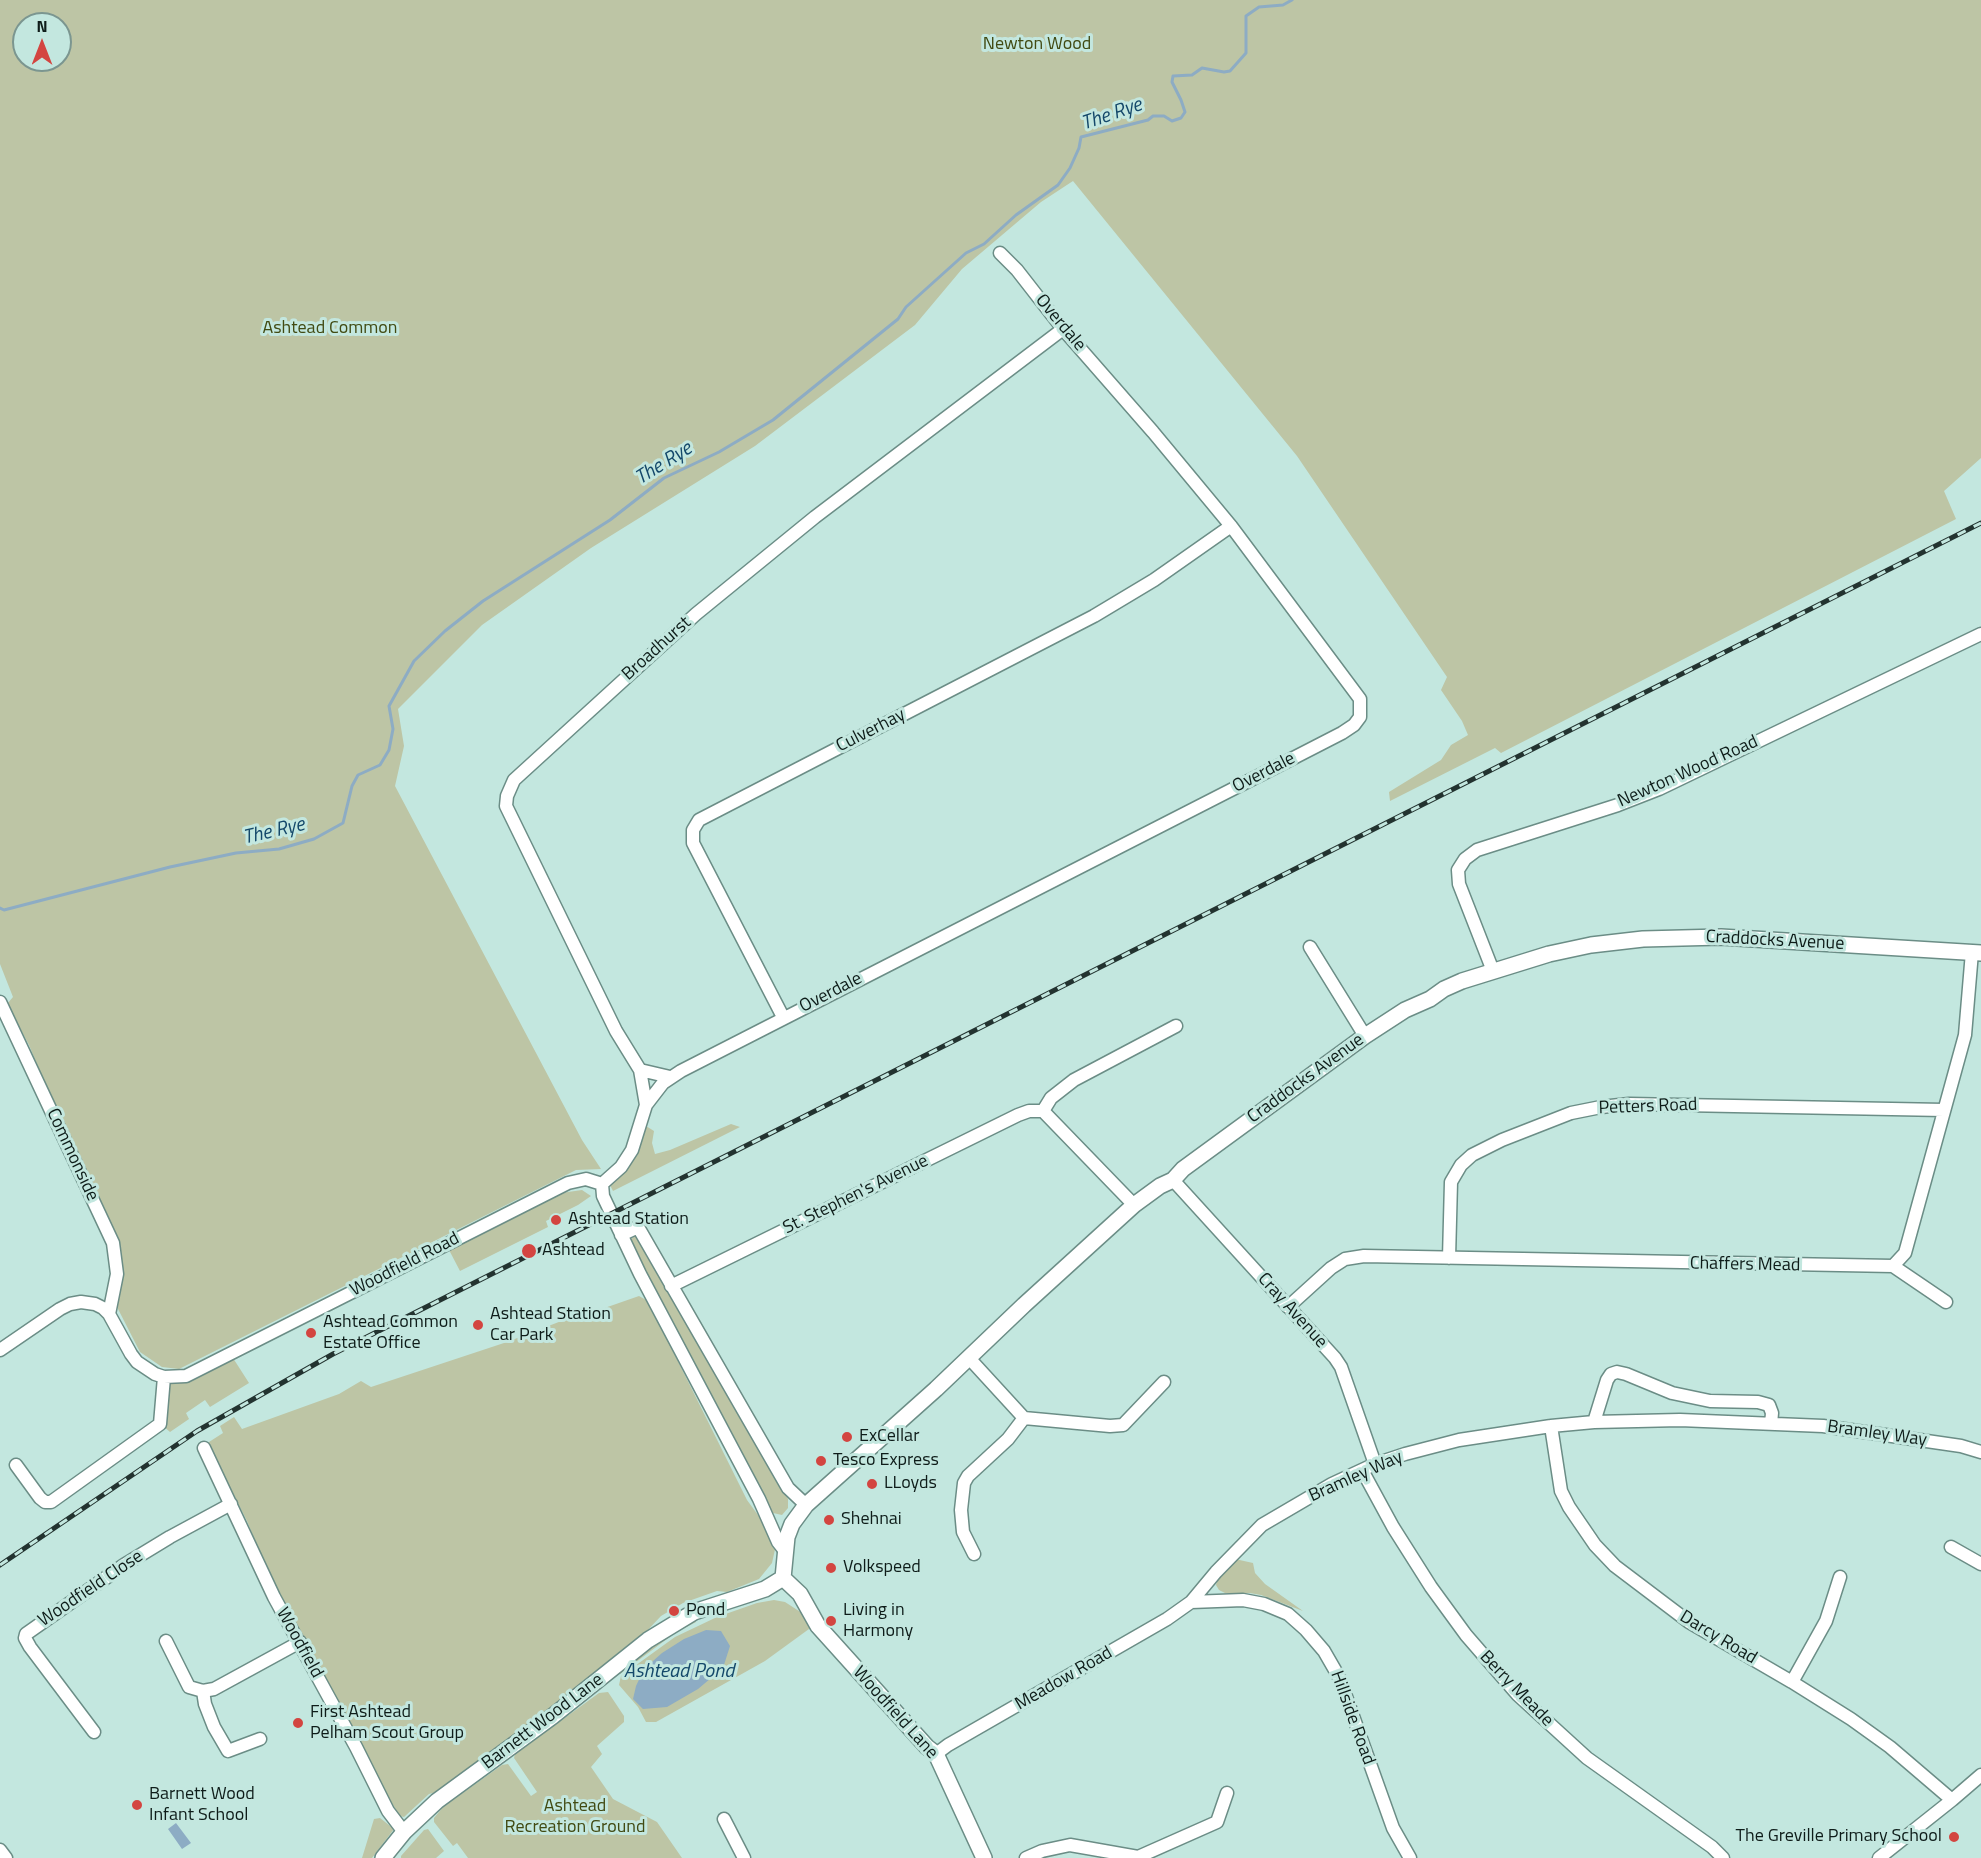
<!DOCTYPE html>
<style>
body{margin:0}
#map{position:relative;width:1981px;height:1858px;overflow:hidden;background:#c3e7df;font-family:"Titillium Web",sans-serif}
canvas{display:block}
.north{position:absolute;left:12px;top:12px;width:60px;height:60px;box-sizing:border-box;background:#c3e7df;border:2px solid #7b9690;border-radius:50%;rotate:0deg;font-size:16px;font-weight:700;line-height:24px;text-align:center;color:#0e1c19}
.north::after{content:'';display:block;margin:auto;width:21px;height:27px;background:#d34540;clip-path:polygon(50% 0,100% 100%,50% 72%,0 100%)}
</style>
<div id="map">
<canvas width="1981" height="1858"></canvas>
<div class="north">N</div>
</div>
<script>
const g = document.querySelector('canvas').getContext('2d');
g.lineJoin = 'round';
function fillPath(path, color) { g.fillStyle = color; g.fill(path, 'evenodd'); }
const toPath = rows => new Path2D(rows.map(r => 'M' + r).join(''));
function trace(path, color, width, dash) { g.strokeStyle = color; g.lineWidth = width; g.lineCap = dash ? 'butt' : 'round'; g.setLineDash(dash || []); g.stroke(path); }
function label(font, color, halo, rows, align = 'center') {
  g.font = font + ' "Titillium Web",sans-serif'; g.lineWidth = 6; g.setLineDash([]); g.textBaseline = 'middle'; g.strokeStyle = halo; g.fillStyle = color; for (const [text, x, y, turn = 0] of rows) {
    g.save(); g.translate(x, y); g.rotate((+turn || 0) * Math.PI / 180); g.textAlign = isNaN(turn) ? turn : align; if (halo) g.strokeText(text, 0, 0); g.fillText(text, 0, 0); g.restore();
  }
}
fillPath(toPath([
 [0,0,1981,0,1981,458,1944,491,1956,519,1501,753,1495,748,1390,801,1389,792,1441,760,1451,745,1468,735,1462,721,1441,690,1447,677,1297,456,1073,181,1041,202,962,269,915,325,755,446,591,548,482,625,398,709,404,746,395,786,582,1140,601,1169,576,1170,179,1369,162,1367,140,1352,118,1309,118,1299,121,1290,121,1268,29,1045,7,1004,13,997,0,964],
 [24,24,60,24,60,60,24,60],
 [731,1124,740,1127,613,1191,609,1183,618,1178,633,1159,646,1126,654,1131,652,1143,655,1154,670,1150],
 [582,1190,591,1196,578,1205,546,1221,548,1227,460,1271,448,1248,561,1193],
 [635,1236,639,1238,788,1499,788,1508,782,1515,773,1513,764,1499,630,1243,631,1239],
 [639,1296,648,1301,747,1500,769,1530,776,1545,772,1563,759,1579,727,1592,717,1591,683,1603,661,1616,644,1634,547,1712,440,1791,429,1794,404,1817,400,1816,384,1791,354,1729,271,1580,247,1521,208,1444,209,1442,223,1433,220,1426,234,1417,242,1429,339,1394,361,1381,371,1387,507,1342,595,1308,596,1311],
 [233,1358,249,1383,210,1407,205,1400,186,1413,189,1419,170,1432,162,1425,167,1386,175,1380],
 [1235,1559,1253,1563,1255,1573,1265,1584,1303,1611,1261,1595,1250,1593,1225,1593,1219,1590,1216,1585,1218,1577],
 [774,1600,785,1602,802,1613,810,1623,809,1629,765,1661,656,1722,646,1722,638,1707,619,1685,621,1676,675,1637,717,1617,757,1603],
 [695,1619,696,1622,675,1633,620,1674,618,1672,645,1650],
 [608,1692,624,1716,624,1722,597,1746,602,1754,591,1767,613,1799,657,1822,682,1858,468,1858,457,1843,453,1846,434,1822,434,1818,443,1807,502,1765,508,1764,531,1796,537,1792,514,1758,515,1754,599,1693],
 [380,1818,394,1829,372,1858,362,1858,374,1819],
 [428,1829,444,1851,436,1858,401,1858,401,1856,424,1830]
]), '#bdc5a5');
fillPath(toPath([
 [706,1630,721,1631,730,1646,723,1668,698,1689,667,1707,643,1709,633,1699,636,1686,644,1669,662,1653,684,1639],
 [176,1823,191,1843,182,1849,168,1829]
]), '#8dacc4');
trace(toPath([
 [0,908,4,910,170,867,236,853,279,849,314,839,343,823,352,786,358,775,380,765,389,750,393,729,389,706,414,661,445,631,483,601,610,520,664,478,719,452,773,420,898,319,906,307,966,253,984,244,1016,215,1058,185,1070,168,1079,148,1081,137,1148,120,1153,116,1164,116,1172,121,1181,118,1185,112,1181,100,1172,82,1173,76,1192,75,1202,68,1224,72,1230,71,1246,53,1246,16,1259,7,1283,5,1292,0]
]), '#8dacc4', 3);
const minor = toPath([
 [1310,947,1365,1036],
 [1493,971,1459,884,1458,870,1465,859,1477,850,1618,805,1659,789,1981,634],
 [0,1002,113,1243,117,1274,109,1314],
 [783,1017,693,843,693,830,699,820,1094,616,1154,580,1231,526],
 [640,1070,670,1077],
 [646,1105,663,1083,681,1071,1272,769,1342,733,1354,725,1360,717,1360,699,1231,526,1153,432,1063,329,1017,270,1000,253],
 [1043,1111,1134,1205],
 [1173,1180,1335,1358,1341,1367,1375,1464],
 [602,1184,621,1167,632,1150,646,1105,640,1070,616,1031,506,806,507,796,514,780,696,614,815,517,1063,329],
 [602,1184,603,1196,640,1274,759,1499,778,1542,785,1551],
 [621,1235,638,1227,788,1488,806,1505],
 [1449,1258,1451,1182,1461,1165,1472,1155,1502,1140,1571,1113,1601,1107,1629,1104,1944,1110],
 [1893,1266,1946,1302],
 [671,1286,1018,1115,1029,1111,1043,1111,1051,1098,1074,1080,1176,1026],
 [1288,1307,1331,1268,1345,1259,1364,1256,1893,1266,1905,1253,1965,1035,1972,952],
 [0,1350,60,1309,70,1304,81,1302,95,1304,103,1308,109,1314,131,1354,137,1362,155,1374,164,1377,186,1376,568,1183,586,1179,602,1184],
 [969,1358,1024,1418,1110,1426,1123,1425,1164,1382],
 [1594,1422,1607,1380,1611,1374,1617,1372,1626,1374,1672,1393,1710,1401,1758,1402,1769,1405,1772,1413,1771,1424],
 [1551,1426,1561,1491,1569,1507,1595,1545,1615,1566,1689,1622,1792,1682,1851,1719,1890,1747,1952,1800],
 [204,1448,274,1597,356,1747,388,1811,404,1832],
 [16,1465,40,1498,45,1502,51,1502,160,1424,164,1377],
 [1362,1470,1393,1527,1431,1587,1466,1635,1518,1695,1587,1758,1712,1847,1723,1858],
 [1951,1547,1981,1564],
 [974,1554,963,1532,961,1510,964,1483,968,1476,1008,1439,1024,1418],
 [1191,1602,1243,1600,1264,1604,1288,1614,1306,1630,1324,1651,1339,1677,1393,1828,1410,1858],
 [166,1641,189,1687,203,1691,214,1689,300,1642],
 [1792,1682,1826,1621,1840,1577],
 [203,1691,205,1704,214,1727,228,1751,260,1739],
 [94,1732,30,1647,25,1638,26,1634,124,1565,170,1537,231,1504],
 [936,1754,948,1745,1167,1619,1191,1602,1216,1572,1262,1525,1332,1484,1375,1464,1405,1454,1459,1440,1551,1426,1594,1422,1680,1420,1823,1426,1961,1446,1981,1452],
 [724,1819,744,1858],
 [0,1850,6,1858],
 [1026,1858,1042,1851,1070,1845,1138,1857,1217,1822,1227,1793],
 [1879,1858,1952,1800,1981,1775]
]);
const tertiary = toPath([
 [783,1578,787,1537,792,1524,806,1505,936,1389,1024,1305,1134,1205,1160,1186,1173,1180,1183,1169,1365,1036,1405,1010,1430,999,1444,989,1462,981,1549,954,1591,945,1643,939,1721,937,1981,953],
 [783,1578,800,1594,818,1626,927,1747,936,1754,984,1858],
 [383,1858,404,1832,437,1801,553,1716,648,1640,694,1612,765,1589,783,1578]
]);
trace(minor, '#6b8d86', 15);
trace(tertiary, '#6b8d86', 18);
trace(minor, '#fff', 12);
trace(tertiary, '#fff', 15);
const rail = toPath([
 [0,1565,197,1431,333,1354,1981,523]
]);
trace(rail, '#233330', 5);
trace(rail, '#c3e7df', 3, [9]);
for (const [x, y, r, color] of [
 [556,1220,6,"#d34540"],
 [529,1251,8,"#d34540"],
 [478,1325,6,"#d34540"],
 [311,1333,6,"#d34540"],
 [847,1437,6,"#d34540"],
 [821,1461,6,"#d34540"],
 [872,1484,6,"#d34540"],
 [829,1520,6,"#d34540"],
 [831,1568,6,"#d34540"],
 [674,1611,6,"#d34540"],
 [831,1621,6,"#d34540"],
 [298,1723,6,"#d34540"],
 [137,1805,6,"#d34540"],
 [1954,1837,6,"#d34540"]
]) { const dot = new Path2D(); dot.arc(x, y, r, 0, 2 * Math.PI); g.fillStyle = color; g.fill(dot); trace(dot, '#c3e7df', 2); }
label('18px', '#414a12', '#c3e7df', [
 ["Newton Wood",1037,45],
 ["Ashtead Common",330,329],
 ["Ashtead",575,1807],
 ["Recreation Ground",575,1828]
]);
label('18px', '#0e1c19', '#c3e7df', [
 ["Overdale",1060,323,50],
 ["Broadhurst",657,649,-42],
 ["Culverhay",871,731,-27],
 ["Newton Wood Road",1688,772,-24],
 ["Overdale",1264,773,-27],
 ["Craddocks Avenue",1775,941,3],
 ["Overdale",831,993,-27],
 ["Craddocks Avenue",1306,1079,-36],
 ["Petters Road",1648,1107,-2],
 ["Commonside",72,1155,65],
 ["St. Stephen's Avenue",856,1195,-26],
 ["Woodfield Road",405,1265,-27],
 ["Chaffers Mead",1745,1265,1],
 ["Cray Avenue",1292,1311,48],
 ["Bramley Way",1877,1434,8],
 ["Bramley Way",1356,1477,-24],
 ["Woodfield Close",91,1589,-34],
 ["Darcy Road",1718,1638,31],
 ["Woodfield",299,1643,61],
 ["Meadow Road",1064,1679,-30],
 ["Berry Meade",1516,1689,46],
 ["Woodfield Lane",895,1713,48],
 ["Hillside Road",1352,1718,70],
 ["Barnett Wood Lane",543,1722,-37]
]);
label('18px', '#0e1c19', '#c3e7df', [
 ["Ashtead Station",568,1220],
 ["Ashtead",542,1251],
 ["Ashtead Station",490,1315],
 ["Car Park",490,1336],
 ["Ashtead Common",323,1323],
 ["Estate Office",323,1344],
 ["ExCellar",859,1437],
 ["Tesco Express",833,1461],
 ["LLoyds",884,1484],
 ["Shehnai",841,1520],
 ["Volkspeed",843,1568],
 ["Pond",686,1611],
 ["Living in",843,1611],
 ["Harmony",843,1632],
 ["First Ashtead",310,1713],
 ["Pelham Scout Group",310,1734],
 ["Barnett Wood",149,1795],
 ["Infant School",149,1816],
 ["The Greville Primary School",1942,1837,"right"]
], 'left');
label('italic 20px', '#14486a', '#c3e7df', [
 ["The Rye",1112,115,-19],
 ["The Rye",664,464,-32],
 ["The Rye",274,832,-13],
 ["Ashtead Pond",679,1672]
]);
</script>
